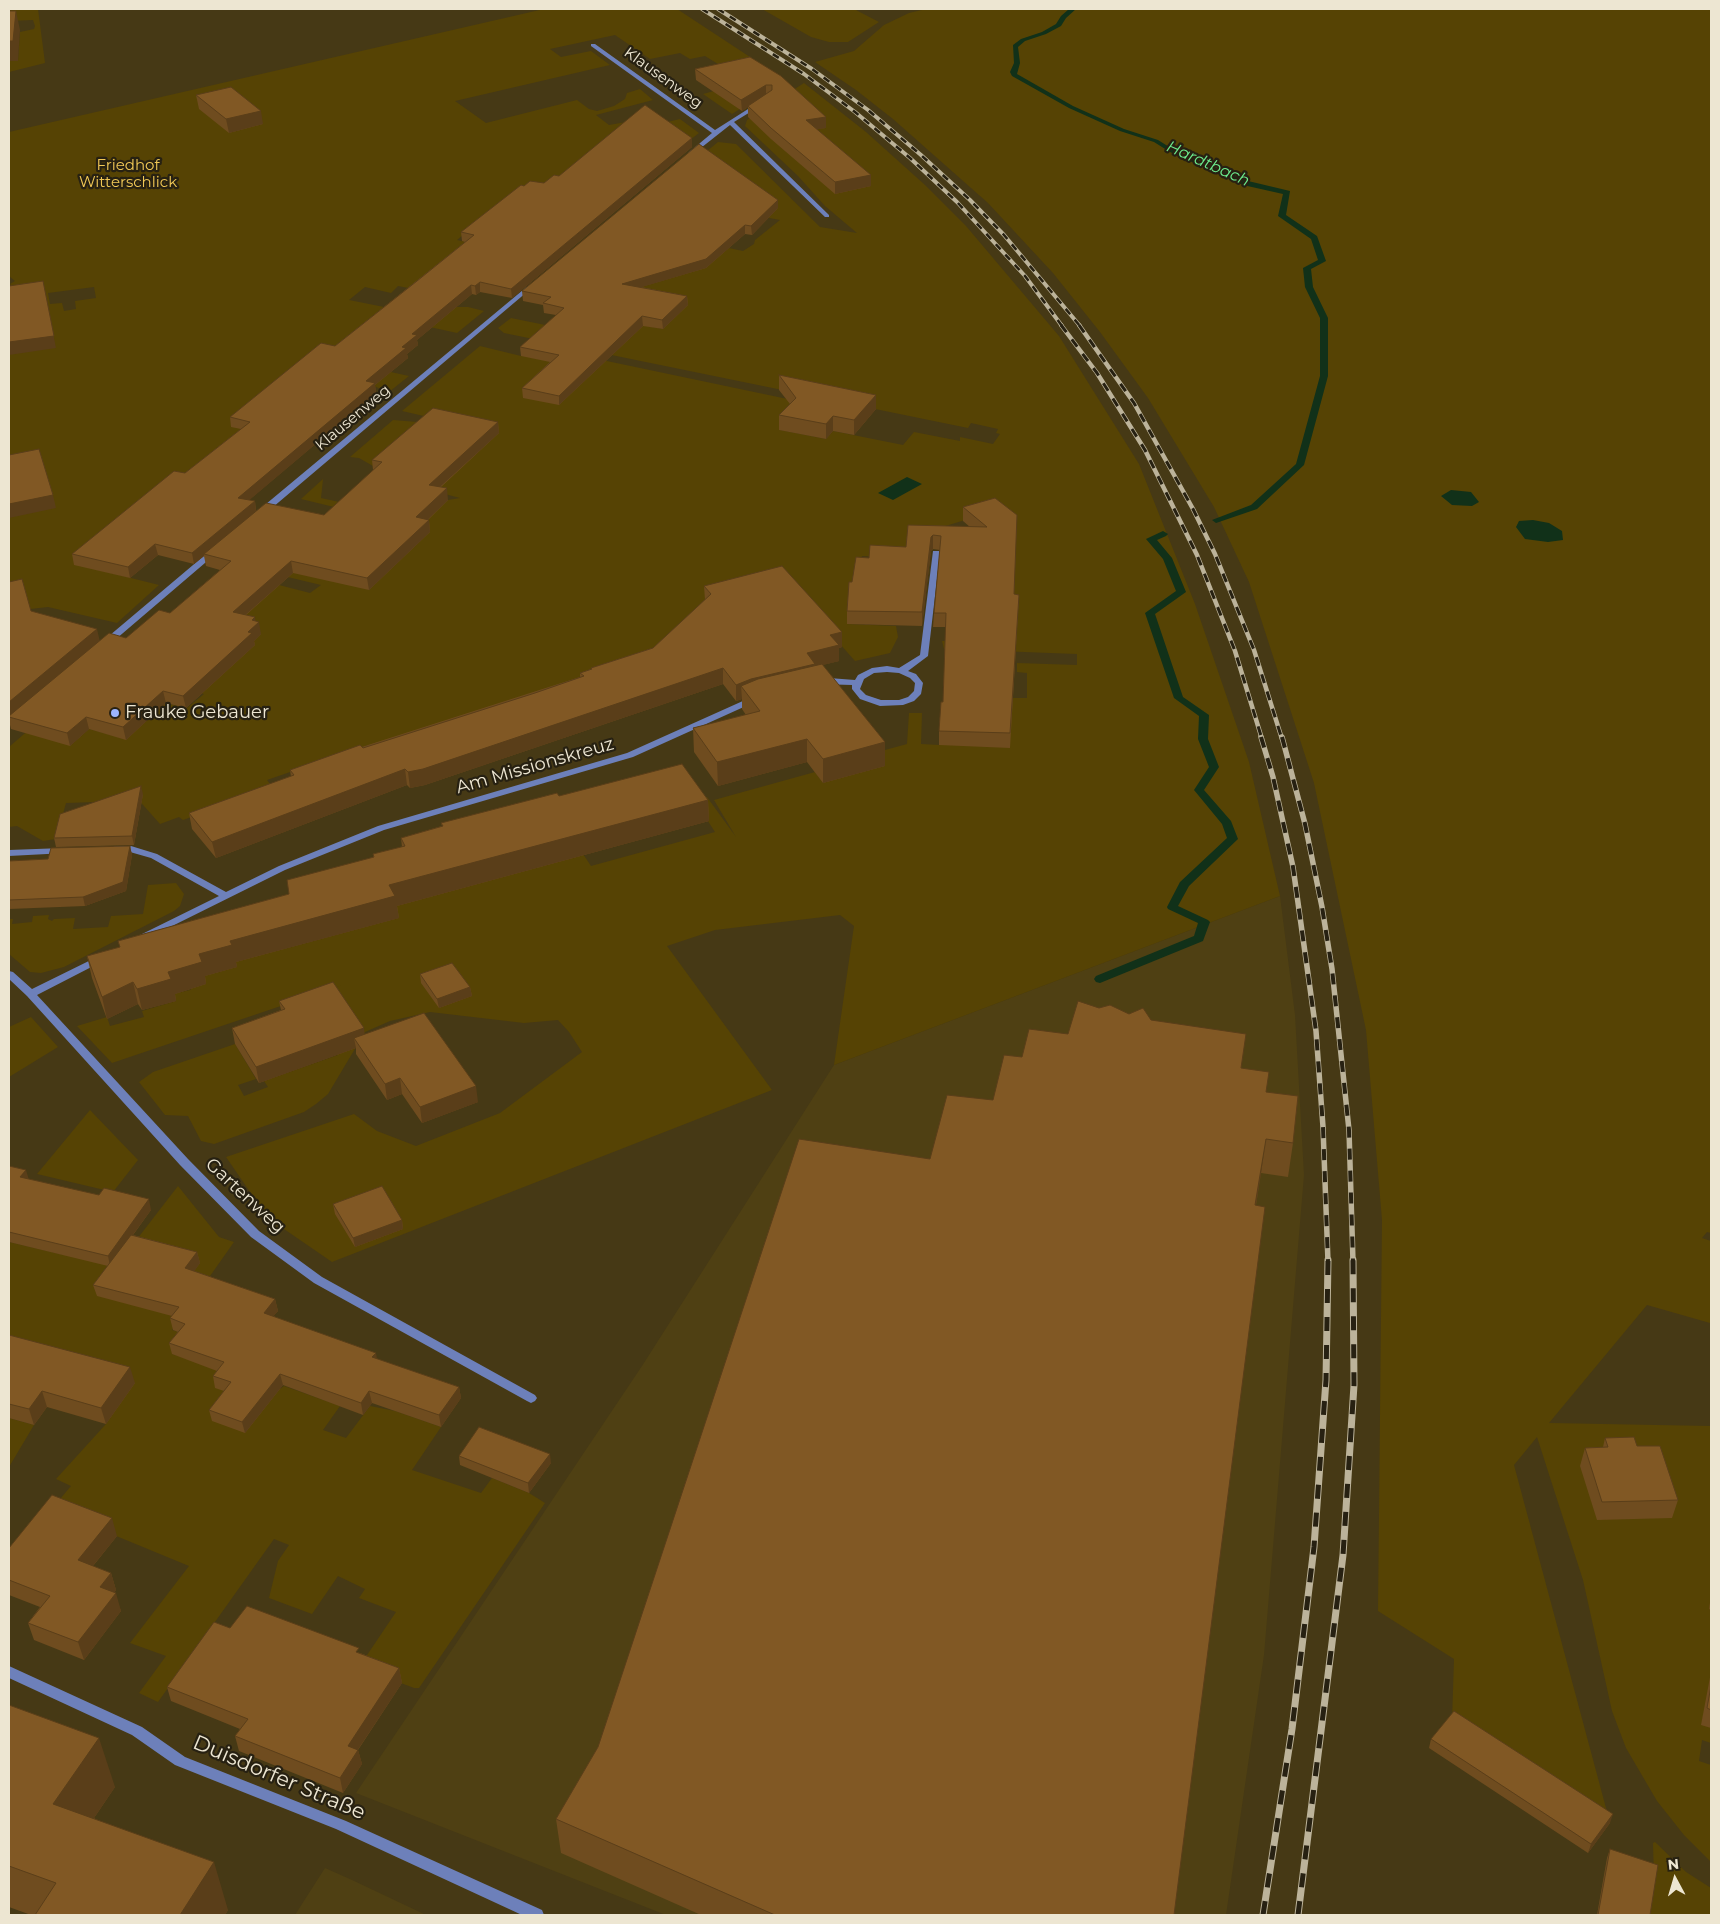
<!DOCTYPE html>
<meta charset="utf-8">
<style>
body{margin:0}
#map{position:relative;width:1720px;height:1924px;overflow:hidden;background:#463915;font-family:Montserrat,sans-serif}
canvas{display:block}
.frame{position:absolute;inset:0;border:10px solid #ede6d2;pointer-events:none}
.north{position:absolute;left:1650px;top:1854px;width:50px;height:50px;-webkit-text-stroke:4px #272112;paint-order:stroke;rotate:354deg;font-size:14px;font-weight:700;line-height:20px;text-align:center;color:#ede6d2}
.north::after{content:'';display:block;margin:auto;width:18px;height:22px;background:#ede6d2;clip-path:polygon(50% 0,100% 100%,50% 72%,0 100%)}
</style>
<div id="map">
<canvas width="1720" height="1924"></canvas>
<div class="frame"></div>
<div class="north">N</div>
</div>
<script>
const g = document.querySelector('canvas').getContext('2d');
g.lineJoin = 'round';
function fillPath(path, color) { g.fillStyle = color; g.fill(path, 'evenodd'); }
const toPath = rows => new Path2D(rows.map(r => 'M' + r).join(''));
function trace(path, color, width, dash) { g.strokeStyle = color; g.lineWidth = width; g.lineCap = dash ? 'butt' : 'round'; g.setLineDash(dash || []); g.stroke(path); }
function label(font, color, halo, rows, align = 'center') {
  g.font = font + ' Montserrat,sans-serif'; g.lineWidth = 4.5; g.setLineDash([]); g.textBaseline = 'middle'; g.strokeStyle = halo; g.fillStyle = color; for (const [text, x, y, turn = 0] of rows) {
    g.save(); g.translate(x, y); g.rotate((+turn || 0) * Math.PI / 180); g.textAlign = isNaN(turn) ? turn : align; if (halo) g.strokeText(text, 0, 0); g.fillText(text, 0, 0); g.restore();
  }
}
fillPath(toPath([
 [1280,896,1295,1015,1304,1175,1264,1655,1226,1915,666,1915,356,1793,642,1366,834,1065],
 [325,1868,352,1880,426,1915,295,1915]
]), '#4f4013');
fillPath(toPath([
 [9,9,38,9,45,63,9,72,9,61,18,60,20,32,34,29,35,26,33,20,9,21],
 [544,9,677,9,785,80,731,72,705,56,690,59,680,53,650,59,615,35,550,49,561,57,591,51,610,65,455,101,486,123,577,100,589,109,597,111,614,106,625,99,627,93,640,89,653,100,596,115,609,125,626,122,659,124,680,119,699,133,641,178,470,229,457,240,475,244,434,293,398,286,391,293,365,287,349,300,414,313,454,307,468,307,484,311,457,333,416,324,260,434,129,548,158,555,151,560,95,569,159,585,117,623,48,607,30,609,9,596,9,355,17,292,10,284,15,281,9,276,9,132],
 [94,287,96,298,75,301,76,309,64,311,62,303,50,304,48,293],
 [762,9,854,9,879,22,848,42,829,42,811,37],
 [926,9,1711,9,1711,1233,1707,1232,1702,1238,1711,1241,1711,1336,1710,1323,1647,1305,1549,1423,1711,1426,1711,1743,1702,1740,1699,1761,1711,1765,1711,1862,1684,1835,1657,1801,1626,1748,1612,1711,1583,1580,1537,1437,1514,1465,1610,1823,1452,1721,1454,1659,1378,1611,1382,1220,1366,1030,1314,783,1249,582,1214,507,1148,398,1100,332,1053,273,988,203,893,119,856,90,815,62,854,51,884,25,909,13],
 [804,83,866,132,925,185,966,226,1059,336,1139,464,1195,604,1249,762,1280,896,834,1065,854,926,840,915,715,930,667,946,772,1090,332,1262,268,1218,226,1157,354,1114,377,1131,416,1146,500,1113,582,1052,569,1032,558,1020,524,1023,430,1012,390,1021,365,1032,328,1094,316,1104,304,1112,214,1144,201,1141,188,1116,165,1115,139,1082,153,1072,235,1044,256,1079,238,1085,244,1096,268,1087,264,1081,338,1055,331,989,346,984,112,1063,77,1026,107,1017,110,1026,144,1017,142,1011,176,1001,173,994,190,990,204,976,236,967,233,960,282,945,284,949,398,918,385,892,409,902,583,854,591,866,715,832,694,800,707,797,736,837,714,800,815,772,823,783,874,753,907,744,909,713,922,713,921,744,939,745,1006,698,1027,698,1027,673,1017,672,1017,663,1077,665,1077,654,944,649,942,641,950,641,976,607,994,511,907,538,906,558,862,556,847,624,896,626,898,637,890,653,855,661,824,626,628,672,380,757,368,745,267,780,273,788,183,820,179,817,160,824,136,797,123,801,66,803,56,839,43,841,17,826,9,827,9,747,46,715,70,746,89,729,126,739,161,708,164,703,187,708,204,694,180,687,251,644,261,634,235,624,279,585,310,593,321,585,225,562,251,540,369,590,429,530,301,499,323,479,321,498,426,521,448,500,460,498,418,487,391,450,373,466,359,458,350,457,393,420,429,423,408,443,473,457,498,433,402,411,480,346,521,356,564,352,797,401,780,430,826,439,833,431,903,445,914,432,960,441,960,437,993,444,1000,434,996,433,998,429,971,423,968,428,504,333,498,328,511,318,555,327,582,313,663,329,687,305,623,287,724,252,729,248,743,251,754,244,755,240,780,220,653,196,718,142,736,144,820,227,857,233,825,206,798,176,745,126,747,120],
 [721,89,762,95,732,114,703,94],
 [368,367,409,376,389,392,353,378],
 [176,883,184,894,180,906,174,911,64,967,41,973,30,972,9,954,9,919,13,919,12,924,32,922,33,916,49,915,48,919,52,921,54,919,75,918,73,929,108,927,111,916,143,914,148,885],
 [31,1017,58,1047,9,1077,9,1027],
 [90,1110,138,1160,113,1192,37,1174],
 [178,1186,219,1237,234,1242,172,1330,188,1335,172,1354,280,1389,284,1386,340,1406,323,1430,346,1438,370,1406,395,1411,441,1427,412,1470,481,1493,492,1478,529,1493,545,1503,419,1688,414,1688,359,1667,396,1612,359,1598,365,1589,338,1576,312,1614,269,1598,278,1561,289,1545,274,1539,158,1702,139,1693,166,1656,130,1643,189,1566,92,1526,49,1512,71,1486,56,1479,106,1424,134,1383,9,1347,9,1242,64,1255,85,1227,134,1243],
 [9,1418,34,1425,9,1467],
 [1655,1842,1686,1872,1711,1888,1711,1915,1648,1915,1654,1878,1653,1843]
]), '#564304');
fillPath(toPath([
 [907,477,922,484,893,500,878,493],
 [1451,490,1471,492,1479,502,1472,506,1452,505,1441,496],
 [1533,520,1549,523,1562,531,1563,540,1548,542,1525,539,1516,527,1519,521]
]), '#113119');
fillPath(toPath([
 [1069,9,1076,9,1066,18,1061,26,1046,34,1025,41,1018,47,1020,63,1017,74,1073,106,1124,129,1158,140,1174,150,1248,181,1290,191,1286,215,1317,236,1326,261,1311,269,1313,287,1328,318,1328,376,1304,465,1257,509,1219,522,1216,523,1212,520,1251,505,1296,464,1320,376,1320,318,1305,287,1303,268,1318,260,1311,239,1278,216,1283,194,1243,185,1170,152,1154,142,1120,131,1069,108,1012,76,1010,72,1014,63,1013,45,1021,39,1042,32,1056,24,1061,16,1069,9],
 [1163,531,1168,534,1166,536,1157,540,1172,558,1186,592,1155,614,1183,697,1209,715,1208,739,1219,767,1204,790,1231,821,1238,839,1189,886,1178,906,1208,920,1210,922,1203,941,1100,983,1096,982,1094,979,1096,976,1194,936,1198,923,1168,909,1167,907,1180,882,1227,838,1222,824,1194,790,1209,767,1198,739,1199,716,1174,698,1145,613,1176,591,1163,559,1146,539,1163,531]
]), '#113119');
fillPath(toPath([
 [591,44,595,44,715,130,756,104,760,104,760,106,734,122,829,215,829,217,825,217,730,125,692,155,688,155,688,153,712,133,591,46,591,44],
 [529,285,534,286,266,513,260,513,260,509,529,285],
 [212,549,215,549,219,551,109,645,103,645,103,641,212,549],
 [933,551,939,551,940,553,928,656,908,671,916,674,923,683,921,694,914,701,903,705,880,706,860,699,852,689,852,685,819,684,818,682,819,680,829,678,855,680,858,675,872,668,887,666,899,668,920,655,933,551],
 [887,672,899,673,910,678,915,683,914,691,908,697,899,700,881,700,866,695,860,689,864,679,874,673,887,672],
 [754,696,757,697,758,699,757,701,633,757,384,830,285,870,146,939,140,939,138,937,140,935,219,896,151,858,130,852,114,850,112,848,114,846,131,846,157,854,226,892,279,866,378,826,627,753,754,696],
 [63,848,68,851,66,853,9,856,9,850,63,848],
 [101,955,106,958,105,960,37,995,188,1159,259,1231,322,1277,535,1395,537,1398,535,1401,531,1403,527,1401,314,1283,251,1237,180,1165,27,996,9,979,9,971,13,972,32,989,101,955]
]), '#6d80ba');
fillPath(toPath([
 [9,1666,142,1727,185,1757,346,1821,542,1910,544,1915,522,1915,336,1829,175,1765,132,1735,9,1678,9,1666]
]), '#6d80ba');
const railFar3 = toPath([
 [702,9,804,74,855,112,910,158,957,202,1025,276,1062,326],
 [718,9,812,69,868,110,921,155,970,200,1004,235,1080,326]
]);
const railFar2 = toPath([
 [1061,325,1097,373,1145,450,1197,555,1235,651,1262,739],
 [1079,325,1134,403,1193,509,1215,554,1254,650,1282,739]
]);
const railFar1 = toPath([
 [1261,737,1273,777,1293,867,1316,1031,1323,1127,1328,1262],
 [1282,737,1305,824,1322,907,1332,969,1349,1130,1353,1262]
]);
const rail = toPath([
 [1263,1915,1292,1729,1314,1547,1326,1380,1328,1260],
 [1298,1915,1343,1555,1354,1385,1353,1260]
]);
trace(railFar3, '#bcb39a', 4);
trace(railFar2, '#bcb39a', 4.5);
trace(railFar1, '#bcb39a', 5.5);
trace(rail, '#bcb39a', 7);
trace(railFar3, '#272112', 2.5, [7]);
trace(railFar2, '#272112', 3, [9]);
trace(railFar1, '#272112', 4, [11]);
trace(rail, '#272112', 5, [14]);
fillPath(toPath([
 [750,57,826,117,826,128,816,129,871,186,835,194,771,139,748,117,748,107,742,111,696,80,695,69],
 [196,95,263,124,229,133,199,109],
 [692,138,692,147,512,298,480,292,476,295,472,294,417,340,418,345,407,354,408,358,375,385,376,393,249,500,255,501,256,511,324,515,373,470,372,460,498,422,499,433,441,487,448,500,428,520,429,520,430,532,369,590,293,573,246,615,255,617,255,621,261,634,254,641,255,645,186,708,166,703,126,740,89,729,70,746,11,729,9,721,9,582,31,611,100,641,126,638,170,613,220,570,206,566,204,556,194,564,158,555,130,578,74,565,72,554,185,473,241,429,231,427,230,417,335,346,465,242,462,241,461,232,524,186,544,183,559,176],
 [778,208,752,235,745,234,706,268,641,287,687,296,688,305,663,329,643,326,559,405,523,398,522,388,550,362,521,356,520,347,556,315,544,313,543,305,523,301,522,291],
 [779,375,876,395,876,409,854,435,833,431,826,439,779,430,779,415,790,404,779,390],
 [995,498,1014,594,1019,595,1010,748,939,745,939,731,943,702,946,627,933,627,934,613,940,550,933,549,931,551,922,626,847,624,847,611,852,582,869,558,906,547,908,525,970,527,963,521,963,507],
 [704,586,842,632,842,647,839,648,839,661,822,665,885,742,885,766,823,783,807,762,718,786,694,752,693,728,746,715,742,709,742,699,736,701,723,684,425,785,410,788,407,785,216,858,192,829,189,813,291,777,290,770,580,677,580,673,591,669,591,668,653,648,705,600],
 [143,794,134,845,56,847,54,838],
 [559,796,708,800,709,821,397,906,399,918,236,962,237,967,205,976,206,984,175,994,176,1001,142,1010,138,1004,107,1019,92,978,87,956,120,947,118,941,289,894,373,857,373,854,402,847,401,838,442,826,441,823],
 [130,846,132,855,126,891,85,906,9,909,9,861,48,859],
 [420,974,470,987,472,996,439,1008,421,983],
 [279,1001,364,1034,478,1102,422,1123,402,1094,387,1100,356,1054,356,1048,259,1083,235,1044,232,1028,281,1010],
 [1099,1008,1129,1014,1151,1020,1242,1068,1266,1092,1293,1143,1288,1177,1261,1173,1256,1205,1174,1915,701,1915,561,1853,556,1819,598,1747,930,1159,993,1100,1022,1057,1068,1034],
 [9,1166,28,1179,151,1210,133,1235,197,1252,200,1263,194,1271,275,1299,278,1311,273,1316,377,1359,459,1387,461,1398,441,1427,372,1403,363,1415,283,1385,245,1433,212,1421,209,1410,224,1391,215,1388,213,1376,217,1371,172,1354,169,1343,178,1332,173,1330,170,1318,172,1316,97,1296,93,1285,108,1266,9,1242],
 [333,1204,402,1220,403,1229,355,1247,335,1214],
 [9,1333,10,1335,135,1383,106,1424,47,1407,34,1425,9,1418],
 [1605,1438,1637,1446,1678,1500,1672,1518,1597,1520,1580,1466,1585,1448,1603,1447],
 [459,1456,551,1463,529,1493,460,1465],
 [117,1536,93,1566,111,1573,116,1590,114,1593,121,1611,84,1660,34,1640,28,1623,40,1607,9,1595,9,1548],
 [1711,1596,1711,1610,1709,1609],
 [230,1628,360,1653,399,1668,402,1683,358,1750,362,1764,343,1793,239,1751,235,1736,240,1729,171,1701,167,1687],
 [1711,1672,1711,1728,1701,1725],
 [9,1705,115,1787,94,1818,228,1910,225,1915,31,1915,9,1907],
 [1431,1739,1610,1823,1588,1853,1429,1748],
 [1610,1849,1650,1915,1597,1915,1607,1858]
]), '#6f4c1f');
fillPath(toPath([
 [16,11,20,30,18,61,9,61,9,41],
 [766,85,766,95,748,106,748,107,742,111,741,100],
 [261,111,263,124,229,133,226,119],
 [826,117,826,128,806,131,806,120],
 [692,138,692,147,512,298,511,289],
 [871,175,871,186,835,194,835,182],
 [778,200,778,208,752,235,751,226],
 [745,225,745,234,706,268,622,293,622,284],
 [43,281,56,348,9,355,9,342],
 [480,282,480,292,476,295,475,286],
 [471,285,472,294,417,340,418,345,407,354,408,358,375,385,376,393,240,508,238,498,366,381,412,334],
 [687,296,688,305,663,329,662,320],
 [642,316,643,326,559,405,559,396],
 [876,395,876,409,854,435,854,420],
 [833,416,833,431,826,439,826,424],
 [498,422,499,433,430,496,429,485],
 [447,488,448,500,418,529,416,517],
 [53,495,56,508,9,518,9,504],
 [255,501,256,512,204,554,204,556,194,564,192,553],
 [429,520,430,532,369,590,367,578],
 [933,535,933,549,931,551,922,626,922,612,931,537],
 [155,544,158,555,130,578,128,567],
 [291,561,293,573,235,624,233,612],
 [255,617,256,625,259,622,261,634,254,641,255,645,186,708,183,696],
 [97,629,100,642,9,717,9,702],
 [842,632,842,647,839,648,839,661,741,686,742,699,736,701,736,685,807,653,830,635],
 [723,668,723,684,425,785,410,788,408,772],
 [163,691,166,703,126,740,123,727],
 [86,717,89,729,70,746,67,733],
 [807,739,807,762,718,786,717,762],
 [885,742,885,766,823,783,823,759],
 [405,769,407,785,216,858,212,842],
 [141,786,143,794,134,845,132,836],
 [708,800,709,821,397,906,399,918,236,962,237,967,205,976,206,984,175,994,176,1001,142,1010,137,989,168,972,199,954,230,941,389,885],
 [130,846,132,855,126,891,85,906,83,897],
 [133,982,138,1004,107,1019,102,997],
 [470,987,472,996,439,1008,437,999],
 [364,1028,366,1045,354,1038,356,1048,259,1083,256,1067],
 [400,1078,402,1094,387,1100,385,1084],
 [476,1086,478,1102,422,1123,420,1107],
 [1266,1139,1261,1173,1250,1240,1255,1205],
 [26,1170,29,1180,20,1177],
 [149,1199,151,1210,110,1266,108,1256],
 [402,1220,403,1229,355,1247,353,1238],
 [197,1252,200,1263,188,1280,185,1268],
 [275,1299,278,1311,267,1324,264,1313],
 [376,1353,378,1364,372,1357],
 [130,1367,135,1383,106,1424,101,1408],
 [280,1374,283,1385,245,1433,242,1422],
 [459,1387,461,1398,441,1427,439,1415],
 [42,1391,47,1407,34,1425,29,1409],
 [369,1391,372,1403,363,1415,361,1403],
 [550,1454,551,1463,529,1493,528,1483],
 [112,1518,117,1536,83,1578,78,1560],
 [111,1573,116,1590,106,1604,100,1587],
 [116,1593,121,1611,84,1660,78,1642],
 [399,1668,402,1683,351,1760,348,1746],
 [99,1738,115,1787,71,1852,53,1804],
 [358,1750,362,1764,343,1793,340,1778],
 [1613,1814,1610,1823,1588,1853,1591,1844],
 [214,1862,228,1910,225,1915,180,1915]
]), '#5a3e19');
const building = toPath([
 [9,11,16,11,13,41,9,41,9,11],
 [750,57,781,76,826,117,806,120,871,175,835,182,771,128,748,106,772,90,772,85,766,85,741,100,695,69,750,57],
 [231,87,261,111,226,119,196,95,231,87],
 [645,105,692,138,511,289,480,282,475,286,471,285,412,334,417,335,402,347,406,348,366,381,375,383,238,498,255,501,192,553,155,544,128,567,72,554,174,471,185,473,250,422,230,417,321,343,335,346,417,281,474,235,461,232,521,185,524,186,530,181,544,183,554,175,559,176,645,105],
 [699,144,778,200,751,226,745,225,706,259,622,284,687,296,662,320,642,316,559,396,522,388,559,355,520,347,564,308,543,303,551,297,522,291,699,144],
 [43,281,54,336,9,342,9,286,43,281],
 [779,375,876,395,854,420,833,416,826,424,779,415,796,398,779,375],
 [433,408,498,422,429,485,447,488,416,517,429,520,367,578,291,561,233,612,255,617,252,620,259,622,248,632,252,633,183,696,163,691,123,727,86,717,67,733,9,717,9,716,109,633,126,638,159,610,170,613,231,561,204,554,266,503,324,515,382,462,372,460,433,408],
 [39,449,53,495,9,504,9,455,39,449],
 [995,498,1017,515,1014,594,1019,595,1010,733,939,731,941,702,943,702,946,613,934,613,941,536,933,535,931,537,922,612,847,611,849,582,852,582,856,557,869,558,870,545,906,547,908,525,987,527,963,507,995,498],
 [782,566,842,632,830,635,839,645,807,653,815,664,751,679,736,685,723,668,423,769,408,772,405,769,212,842,189,813,294,775,290,770,360,745,363,748,535,693,584,676,580,673,592,669,591,668,653,648,711,594,704,586,782,566],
 [22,579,31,611,97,629,9,702,9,582,22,579],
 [822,664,885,742,823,759,807,739,717,762,693,728,760,711,741,686,758,679,822,664],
 [682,764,708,800,389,885,395,896,230,941,232,945,199,954,202,962,168,972,171,979,137,989,133,982,102,997,87,956,120,947,118,941,289,894,287,880,374,857,373,854,405,846,401,838,443,826,441,823,557,793,559,796,682,764],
 [141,786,132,836,54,838,60,814,141,786],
 [130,846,123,882,83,897,9,900,9,861,48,859,51,848,130,846],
 [452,963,470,987,437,999,420,974,452,963],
 [333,982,364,1028,256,1067,232,1028,285,1009,279,1001,333,982],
 [1078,1001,1099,1008,1110,1005,1129,1014,1143,1008,1151,1020,1246,1034,1241,1068,1269,1072,1266,1092,1298,1096,1293,1143,1266,1139,1255,1205,1265,1207,1174,1915,775,1915,556,1819,598,1747,799,1139,930,1159,947,1095,993,1100,1004,1055,1022,1057,1029,1029,1068,1034,1078,1001],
 [424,1013,476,1086,420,1107,400,1078,385,1084,354,1038,424,1013],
 [9,1166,26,1170,20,1177,99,1195,104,1188,149,1199,108,1256,9,1232,9,1166],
 [382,1186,402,1220,353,1238,333,1204,382,1186],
 [131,1235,197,1252,185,1268,275,1299,264,1313,376,1353,372,1357,459,1387,439,1415,369,1391,361,1403,280,1374,242,1422,209,1410,231,1382,213,1376,224,1362,169,1343,185,1324,170,1318,179,1307,93,1285,131,1235],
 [9,1335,130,1367,101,1408,42,1391,29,1409,9,1404,9,1335],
 [479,1427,550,1454,528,1483,459,1456,479,1427],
 [1634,1437,1637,1446,1660,1446,1678,1500,1602,1502,1585,1448,1608,1447,1605,1438,1634,1437],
 [52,1495,112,1518,78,1560,111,1573,100,1587,116,1593,78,1642,28,1623,50,1596,9,1580,9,1548,52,1495],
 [247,1606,359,1648,356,1652,399,1668,348,1746,358,1750,340,1778,235,1736,248,1719,167,1687,214,1622,230,1628,247,1606],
 [1711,1686,1711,1710,1707,1708,1711,1686],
 [9,1705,99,1738,53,1804,214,1862,180,1915,35,1915,56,1883,9,1866,9,1705],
 [1454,1711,1613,1814,1591,1844,1431,1739,1454,1711],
 [1610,1849,1658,1865,1650,1915,1598,1915,1610,1849]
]);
fillPath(building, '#815824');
trace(building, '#5a3e19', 1);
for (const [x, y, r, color] of [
 [115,713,5,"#9cb4fd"]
]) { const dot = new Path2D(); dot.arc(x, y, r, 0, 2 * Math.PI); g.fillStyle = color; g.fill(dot); trace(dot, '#272112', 2); }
label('15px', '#ede6d2', '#272112', [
 ["Klausenweg",663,78,36],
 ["Klausenweg",353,418,-40]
]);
label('15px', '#f2c956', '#272112', [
 ["Friedhof",128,166],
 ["Witterschlick",128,183]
]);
label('italic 16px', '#6dec8d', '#272112', [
 ["Hardtbach",1208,164,24]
]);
label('18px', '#ede6d2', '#272112', [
 ["Frauke Gebauer",125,713]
], 'left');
label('18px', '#ede6d2', '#272112', [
 ["Am Missionskreuz",535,766,-16],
 ["Gartenweg",245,1196,43]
]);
label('21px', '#ede6d2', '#272112', [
 ["Duisdorfer Straße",279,1778,23]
]);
</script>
